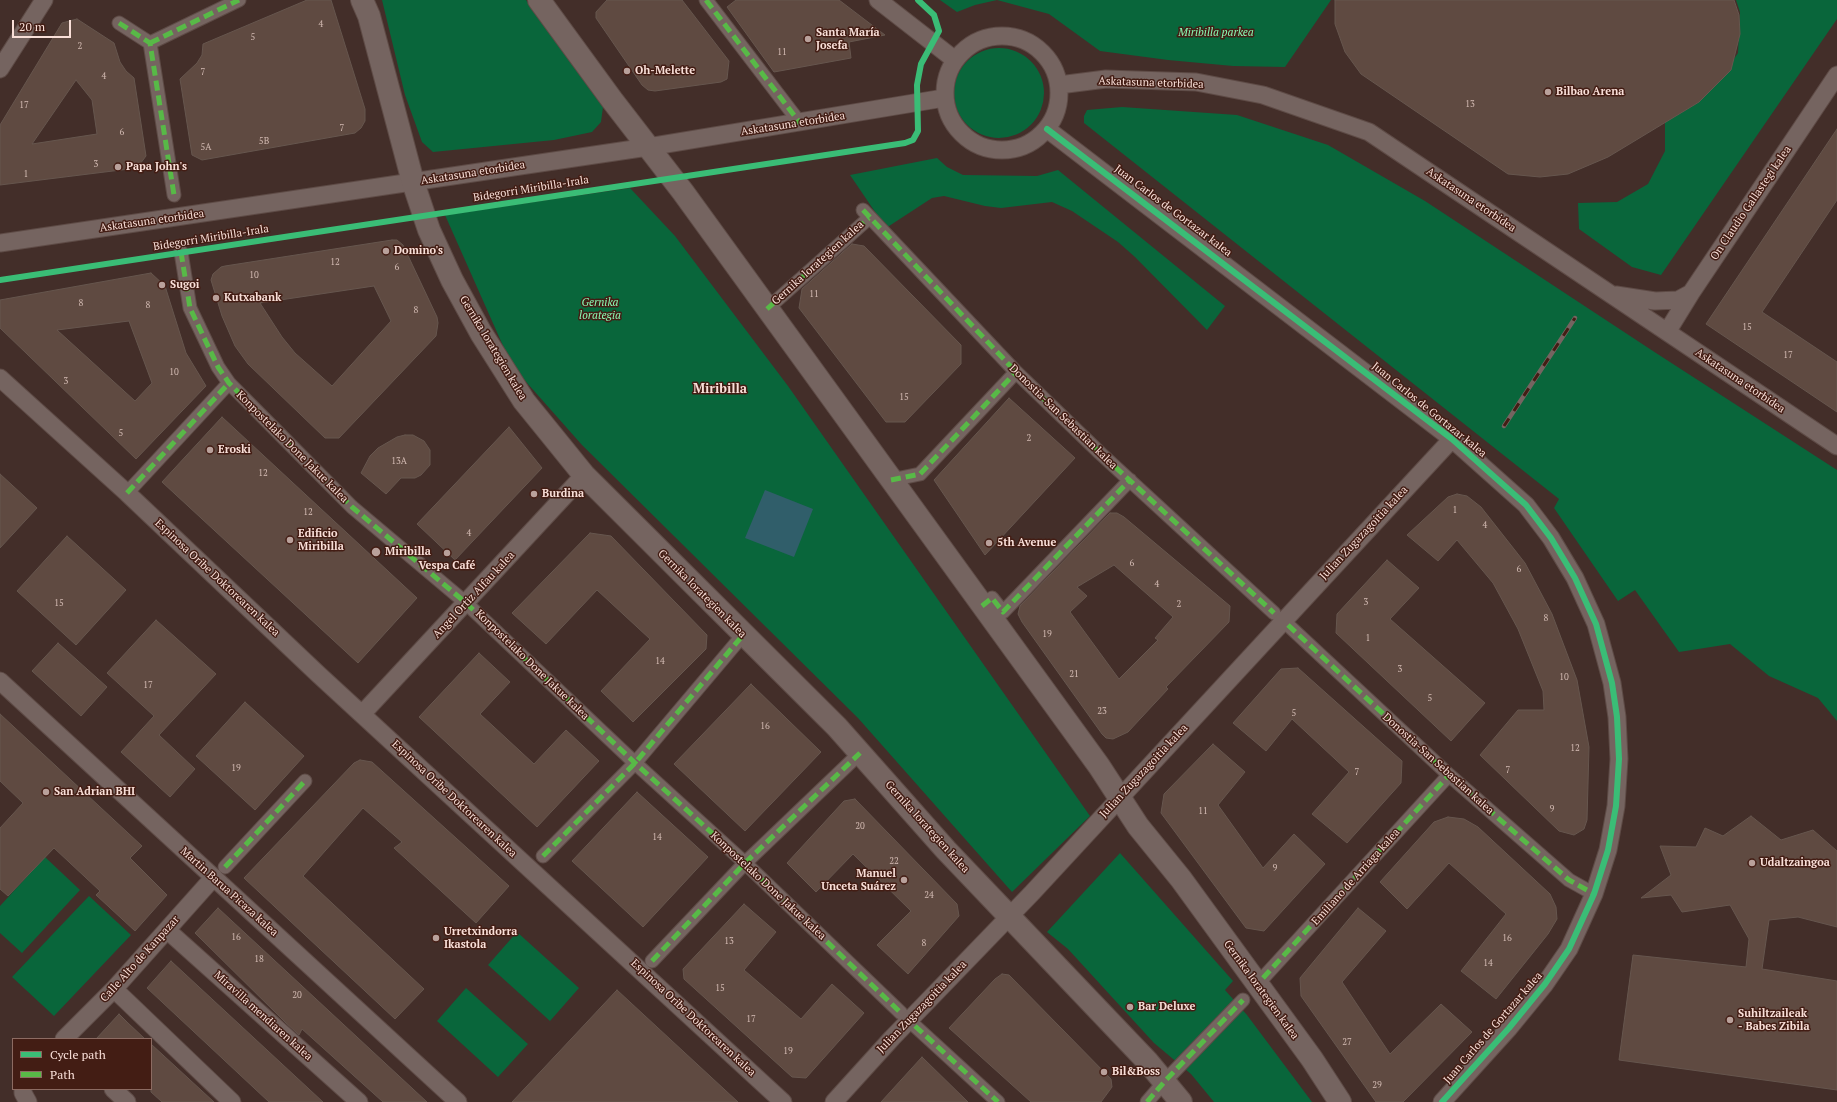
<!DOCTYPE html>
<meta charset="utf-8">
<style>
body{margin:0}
#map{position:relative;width:1837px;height:1102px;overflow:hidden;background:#432e29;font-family:"PT Serif",serif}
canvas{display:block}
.legend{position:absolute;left:12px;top:1038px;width:140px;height:52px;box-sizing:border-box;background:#431d14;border:1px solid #8c6b62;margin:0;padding:5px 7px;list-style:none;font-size:12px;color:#f9dfd8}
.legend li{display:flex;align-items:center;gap:8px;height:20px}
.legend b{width:20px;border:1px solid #8c6b62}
.scale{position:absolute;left:12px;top:20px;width:59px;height:18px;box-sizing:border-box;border:2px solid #f9dfd8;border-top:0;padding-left:5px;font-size:12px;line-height:14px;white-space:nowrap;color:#f9dfd8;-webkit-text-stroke:3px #431d14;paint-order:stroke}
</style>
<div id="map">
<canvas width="1837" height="1102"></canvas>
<ul class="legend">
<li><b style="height:5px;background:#3abd76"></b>Cycle path</li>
<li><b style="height:5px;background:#58b947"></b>Path</li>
</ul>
<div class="scale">20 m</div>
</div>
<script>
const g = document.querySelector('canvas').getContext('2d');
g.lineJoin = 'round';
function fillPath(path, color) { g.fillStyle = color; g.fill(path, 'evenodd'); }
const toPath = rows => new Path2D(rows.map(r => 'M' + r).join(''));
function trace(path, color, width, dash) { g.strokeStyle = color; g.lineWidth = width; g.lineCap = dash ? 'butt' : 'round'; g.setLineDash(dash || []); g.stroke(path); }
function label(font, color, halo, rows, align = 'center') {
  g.font = font + ' "PT Serif",serif'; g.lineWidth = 3; g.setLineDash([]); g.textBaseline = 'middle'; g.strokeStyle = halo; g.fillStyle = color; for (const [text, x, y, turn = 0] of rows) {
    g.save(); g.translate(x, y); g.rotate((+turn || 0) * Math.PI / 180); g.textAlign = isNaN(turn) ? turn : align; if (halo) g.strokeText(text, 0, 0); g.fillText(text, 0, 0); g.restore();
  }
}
fillPath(toPath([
 [382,0,526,0,603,107,601,122,592,132,554,140,433,152,422,142,405,95],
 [940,0,1331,0,1285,67,1233,66,1168,60,1100,51,1049,14,997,0,975,5,957,12],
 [1736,0,1837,0,1837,19,1661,275,1632,267,1579,229,1578,203,1617,202,1648,184,1665,151,1665,122,1699,102,1717,83,1738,53,1740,12],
 '954 93a45 45 0 1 1 90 0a45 45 0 1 1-90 0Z',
 [1122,107,1237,115,1328,145,1425,201,1656,353,1837,470,1837,721,1818,698,1769,676,1730,644,1679,652,1635,590,1618,601,1554,508,1559,499,1084,123,1084,116,1087,110],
 [937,158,947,167,963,175,1037,176,1058,170,1225,306,1207,330,1135,257,1118,242,1072,211,1052,202,1001,208,985,206,944,196,932,198,886,228,850,175],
 [630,188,675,236,788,386,1090,816,1012,892,858,718,582,445,512,366,445,215],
 [1120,853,1233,981,1225,990,1247,1015,1312,1102,1214,1102,1191,1074,1154,1043,1068,949,1047,932],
 [45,857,80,890,22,953,0,933,0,906],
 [89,896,131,935,54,1016,12,977],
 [517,932,579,988,550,1021,488,965],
 [466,988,528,1044,498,1077,437,1021]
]), '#09663b');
fillPath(toPath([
 [765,490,813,509,794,557,745,538]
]), '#305e6a');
const building = toPath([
 [307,0,331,0,365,109,365,121,361,128,355,133,202,160,192,155,180,79,197,63,202,55,203,44,307,0],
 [607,0,682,0,729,61,727,79,721,82,655,91,648,90,642,85,596,18,596,12,607,0],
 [736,0,839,0,885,35,849,42,851,58,774,72,727,7,736,0],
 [1335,0,1734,0,1739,15,1740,34,1731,70,1699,102,1608,157,1568,174,1540,177,1508,174,1361,74,1345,52,1335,24,1335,0],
 [77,19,114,43,120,62,126,71,134,78,146,156,137,168,0,185,0,125,62,23,77,19],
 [76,80,92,100,97,134,32,144,76,80],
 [1837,129,1837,200,1762,312,1837,362,1837,412,1706,324,1837,129],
 [392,240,397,240,403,245,437,317,438,323,436,336,339,438,325,438,248,364,235,346,222,316,211,280,213,274,221,267,225,266,392,240],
 [374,286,391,321,332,386,295,353,282,337,260,303,374,286],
 [852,244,864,246,961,345,961,364,905,422,886,422,799,308,802,289,852,244],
 [151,273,165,286,186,353,206,386,136,459,0,328,0,300,151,273],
 [129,321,152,383,135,401,57,330,129,321],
 [1009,398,1075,458,985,555,934,480,1009,398],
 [222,417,417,598,358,663,162,482,222,417],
 [509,427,542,468,455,560,417,524,509,427],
 [405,435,413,435,424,441,430,450,430,465,421,475,415,478,401,478,386,494,361,473,370,456,378,448,397,437,405,435],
 [0,474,37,508,0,548,0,474],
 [1457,494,1467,496,1481,507,1525,563,1552,614,1577,680,1589,747,1587,820,1584,829,1574,835,1559,831,1480,755,1518,710,1544,710,1543,691,1518,629,1493,583,1457,540,1438,561,1407,535,1448,497,1457,494],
 [1110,513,1117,513,1124,517,1230,606,1229,622,1166,687,1168,689,1128,732,1113,739,1106,738,1102,734,1022,622,1018,614,1020,606,1110,513],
 [1114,565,1173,617,1155,638,1158,640,1119,679,1070,612,1087,596,1077,587,1114,565],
 [590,533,611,536,707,635,706,649,633,722,601,691,650,639,597,590,546,644,512,613,590,533],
 [67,536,126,590,76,645,17,591,67,536],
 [1387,560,1419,588,1390,619,1485,703,1451,741,1336,633,1337,614,1387,560],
 [156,620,216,674,159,735,195,769,170,797,121,752,154,716,107,673,156,620],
 [58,643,107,687,81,716,32,671,58,643],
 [479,653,510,682,480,714,534,764,566,730,599,761,537,827,419,717,479,653],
 [1298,668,1402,761,1401,783,1347,843,1312,814,1349,772,1292,719,1266,751,1233,723,1281,669,1298,668],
 [751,684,821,752,745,831,674,764,751,684],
 [245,702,304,756,255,810,196,756,245,702],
 [0,714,142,846,130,858,167,895,135,931,96,895,100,891,54,848,8,896,0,889,0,828,23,803,0,781,0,714],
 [1213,744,1245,772,1218,805,1263,868,1294,834,1325,864,1264,931,1246,928,1161,813,1164,794,1213,744],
 [360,760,372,762,509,886,476,923,394,848,402,842,363,808,303,876,424,989,395,1019,244,878,354,763,360,760],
 [637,792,708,857,643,927,572,861,637,792],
 [855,799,957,904,959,916,908,974,877,945,911,911,853,854,816,892,787,863,844,801,855,799],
 [1751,816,1781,840,1813,830,1837,851,1837,927,1798,917,1769,920,1762,969,1837,981,1837,1090,1619,1060,1633,955,1746,967,1749,939,1730,905,1682,912,1671,895,1641,898,1671,875,1660,846,1696,847,1705,828,1723,836,1751,816],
 [1448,817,1464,819,1478,827,1550,894,1556,907,1557,919,1548,934,1496,999,1461,971,1506,914,1449,863,1407,909,1380,882,1434,822,1448,817],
 [744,904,776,932,744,970,801,1019,832,984,864,1013,806,1078,792,1077,684,979,683,969,744,904],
 [218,908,427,1102,383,1102,302,1029,299,1035,285,1022,195,933,218,908],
 [1358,908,1386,931,1342,982,1390,1054,1441,1004,1472,1032,1403,1102,1376,1102,1301,996,1300,978,1358,908],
 [171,961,323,1102,269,1102,147,988,171,961],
 [1002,974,1009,975,1111,1079,1112,1087,1101,1102,1031,1102,949,1028,995,979,1002,974],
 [617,990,738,1102,512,1102,617,990],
 [119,1014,127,1022,145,1039,96,1039,119,1014],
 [151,1044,214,1102,162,1102,151,1092,151,1044],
 [922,1057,968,1102,881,1102,922,1057]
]);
fillPath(building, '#5f4a41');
trace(building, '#66564e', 1);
const pedestrian = toPath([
 [706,0,800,123],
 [119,23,150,43,174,195],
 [150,43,239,0],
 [863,210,1016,372,1100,453,1274,613],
 [181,252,190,308,218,367,229,383,352,507,466,603,635,763,745,863,901,1013],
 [767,309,869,218],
 [891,480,920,474,1016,372],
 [127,493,229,383],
 [982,606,992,598,1003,612,1130,480],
 [1288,625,1449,775,1569,880,1594,894],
 [543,856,635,763,743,635],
 [225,867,305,781],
 [652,961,745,863,860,753],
 [1263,978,1449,775],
 [915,1026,998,1102],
 [1147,1102,1165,1081,1243,1000]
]);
const minor = toPath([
 [878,0,955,60],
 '945 93a57 57 0 1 1 114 0a57 57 0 1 1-114 0Z',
 [0,69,44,0],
 [1059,85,1106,79,1196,82,1263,95,1369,132,1837,446],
 [1047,129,1452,439,1526,505,1551,538,1575,578,1596,624,1612,683,1617,717,1619,759,1616,806,1608,850,1594,894,1569,949,1545,984,1509,1028,1442,1102],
 [0,243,648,147,944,98],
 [1616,295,1655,301,1678,300,1691,293],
 [1667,332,1691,293,1837,75],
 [0,378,127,493,318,674,783,1102],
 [0,681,458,1102],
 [363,713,584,475],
 [167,930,359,1102],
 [114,989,232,1102],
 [64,1039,114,989,214,877],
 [23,1089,23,1093,28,1102],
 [113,1089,127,1102],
 [834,1102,892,1038,1032,893,1452,439]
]);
const secondary = toPath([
 [362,0,369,16,413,182,429,230,452,280,481,333,524,401,584,475,837,727,946,850,1147,1061,1181,1102],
 [539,0,612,100,683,192,1099,766,1138,826,1181,879,1312,1059,1340,1102]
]);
trace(pedestrian, '#5e4b46', 15);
trace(minor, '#5e4b46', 19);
trace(secondary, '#5e4b46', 24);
trace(pedestrian, '#756460', 13);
trace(minor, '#756460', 17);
trace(secondary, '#756460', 22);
const rail = toPath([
 [1504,426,1575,318]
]);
trace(rail, '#756460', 4.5);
trace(rail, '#431d14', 3, [9]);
trace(toPath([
 [706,0,800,123],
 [119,23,150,43,174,195],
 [150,43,239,0],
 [863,210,1016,372,1100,453,1274,613],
 [181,252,190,308,218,367,229,383,352,507,466,603,635,763,745,863,901,1013],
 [767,309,869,218],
 [891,480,920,474,1016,372],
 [127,493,229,383],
 [982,606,992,598,1003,612,1130,480],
 [1288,625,1449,775,1569,880,1594,894],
 [543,856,635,763,743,635],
 [225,867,305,781],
 [652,961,745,863,860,753],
 [1263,978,1449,775],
 [915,1026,998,1102],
 [1147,1102,1165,1081,1243,1000]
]), '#58b947', 5, [10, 5]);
trace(toPath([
 [1047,129,1452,439,1526,505,1551,538,1575,578,1596,624,1612,683,1617,717,1619,759,1616,806,1608,850,1594,894,1569,949,1545,984,1509,1028,1442,1102],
 [0,280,905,143,913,140,918,131,917,85,921,64,939,31,934,15,918,0]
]), '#3abd76', 6);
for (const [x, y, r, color] of [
 [808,39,4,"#b9a19b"],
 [627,71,4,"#b9a19b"],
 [1548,92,4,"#b9a19b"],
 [118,167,4,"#b9a19b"],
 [386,251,4,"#b9a19b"],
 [162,285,4,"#b9a19b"],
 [216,298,4,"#b9a19b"],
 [210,450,4,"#b9a19b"],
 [534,494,4,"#b9a19b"],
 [290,540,4,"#b9a19b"],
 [989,543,4,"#b9a19b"],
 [376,552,5,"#b9a19b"],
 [447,553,4,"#b9a19b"],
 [46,792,4,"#b9a19b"],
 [1752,863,4,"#b9a19b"],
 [904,880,4,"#b9a19b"],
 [436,938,4,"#b9a19b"],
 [1130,1007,4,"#b9a19b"],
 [1730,1020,4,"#b9a19b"],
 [1104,1072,4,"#b9a19b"]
]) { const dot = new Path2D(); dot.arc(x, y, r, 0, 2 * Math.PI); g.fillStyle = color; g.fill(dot); trace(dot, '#431d14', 1.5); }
label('9px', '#d2bab2', null, [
 ["4",321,24],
 ["5",253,37],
 ["2",80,46],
 ["11",782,52],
 ["7",203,72],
 ["4",104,76],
 ["13",1470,104],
 ["17",24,105],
 ["7",342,128],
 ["6",122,132],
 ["5B",264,141],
 ["5A",206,147],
 ["3",96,164],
 ["1",26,174],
 ["12",335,262],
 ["6",397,267],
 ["10",254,275],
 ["11",814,294],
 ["8",81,303],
 ["8",148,305],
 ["8",416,310],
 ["15",1747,327],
 ["17",1788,355],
 ["10",174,372],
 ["3",66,381],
 ["15",904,397],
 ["5",121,433],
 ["2",1029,438],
 ["13A",399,461],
 ["12",263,473],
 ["1",1455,510],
 ["12",308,512],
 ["4",1485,525],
 ["4",469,533],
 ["6",1132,563],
 ["6",1519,569],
 ["4",1157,584],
 ["3",1366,602],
 ["15",59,603],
 ["2",1179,604],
 ["8",1546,618],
 ["19",1047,634],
 ["1",1368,638],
 ["14",660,661],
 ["3",1400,669],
 ["21",1074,674],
 ["10",1564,677],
 ["17",148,685],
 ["5",1430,698],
 ["23",1102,711],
 ["5",1294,713],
 ["16",765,726],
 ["12",1575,748],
 ["19",236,768],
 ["7",1508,770],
 ["7",1357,772],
 ["9",1552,809],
 ["11",1203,811],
 ["20",860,826],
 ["14",657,837],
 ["22",894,861],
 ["9",1275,868],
 ["24",929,895],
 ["16",236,937],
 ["16",1507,938],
 ["13",729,941],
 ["8",924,943],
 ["18",259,959],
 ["14",1488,963],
 ["15",720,988],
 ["20",297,995],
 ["17",751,1019],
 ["27",1347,1042],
 ["19",788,1051],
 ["29",1377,1085]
]);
label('bold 11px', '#f9dfd8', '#431d14', [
 ["Santa María",816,33],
 ["Josefa",816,46],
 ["Oh-Melette",635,71],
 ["Bilbao Arena",1556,92],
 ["Papa John's",126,167],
 ["Domino's",394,251],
 ["Sugoi",170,285],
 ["Kutxabank",224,298],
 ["Eroski",218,450],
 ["Burdina",542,494],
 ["Edificio",298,534],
 ["Miribilla",298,547],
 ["5th Avenue",997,543],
 ["Miribilla",385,552],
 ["Vespa Café",447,566,"center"],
 ["San Adrian BHI",54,792],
 ["Udaltzaingoa",1760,863],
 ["Manuel",896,874,"right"],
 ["Unceta Suárez",896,887,"right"],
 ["Urretxindorra",444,932],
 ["Ikastola",444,945],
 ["Bar Deluxe",1138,1007],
 ["Suhiltzaileak",1738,1014],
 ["- Babes Zibila",1738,1027],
 ["Bil&Boss",1112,1072]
], 'left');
label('italic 11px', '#89fbb5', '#431d14', [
 ["Miribilla parkea",1216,33],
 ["Gernika",600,303],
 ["lorategia",600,316]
]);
label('11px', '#f9dfd8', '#431d14', [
 ["Askatasuna etorbidea",1151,83,2],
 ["Askatasuna etorbidea",793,124,-9],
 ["Askatasuna etorbidea",473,173,-9],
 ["Bidegorri Miribilla-Irala",531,189,-9],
 ["Askatasuna etorbidea",1471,200,34],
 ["On Claudio Gallastegi kalea",1751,203,-56],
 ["Juan Carlos de Gortazar kalea",1173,211,37],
 ["Askatasuna etorbidea",152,221,-8],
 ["Bidegorri Miribilla-Irala",211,238,-9],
 ["Gernika lorategien kalea",818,263,-42],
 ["Gernika lorategien kalea",493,348,59],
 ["Askatasuna etorbidea",1740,381,34],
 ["Juan Carlos de Gortazar kalea",1429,410,39],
 ["Donostia-San Sebastian kalea",1063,417,44],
 ["Konpostelako Done Jakue kalea",292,447,45],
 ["Julian Zugazagoitia kalea",1364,533,-47],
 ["Espinosa Oribe Doktorearen kalea",217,578,43],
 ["Gernika lorategien kalea",702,594,45],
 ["Angel Ortiz Alfau kalea",474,595,-47],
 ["Konpostelako Done Jakue kalea",532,665,44],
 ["Donostia-San Sebastian kalea",1438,764,42],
 ["Julian Zugazagoitia kalea",1144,771,-47],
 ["Espinosa Oribe Doktorearen kalea",454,799,43],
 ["Gernika lorategien kalea",927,827,48],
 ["Emiliano de Arriaga kalea",1356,877,-48],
 ["Konpostelako Done Jakue kalea",768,886,43],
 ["Martin Barua Picaza kalea",229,892,42],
 ["Calle Alto de Kanpazar",140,959,-48],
 ["Gernika lorategien kalea",1261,990,54],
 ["Julian Zugazagoitia kalea",922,1007,-46],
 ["Miravilla mendiaren kalea",263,1016,42],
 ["Espinosa Oribe Doktorearen kalea",693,1018,43],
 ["Juan Carlos de Gortazar kalea",1493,1028,-49]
]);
label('bold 13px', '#f9dfd8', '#431d14', [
 ["Miribilla",720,389]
]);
</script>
